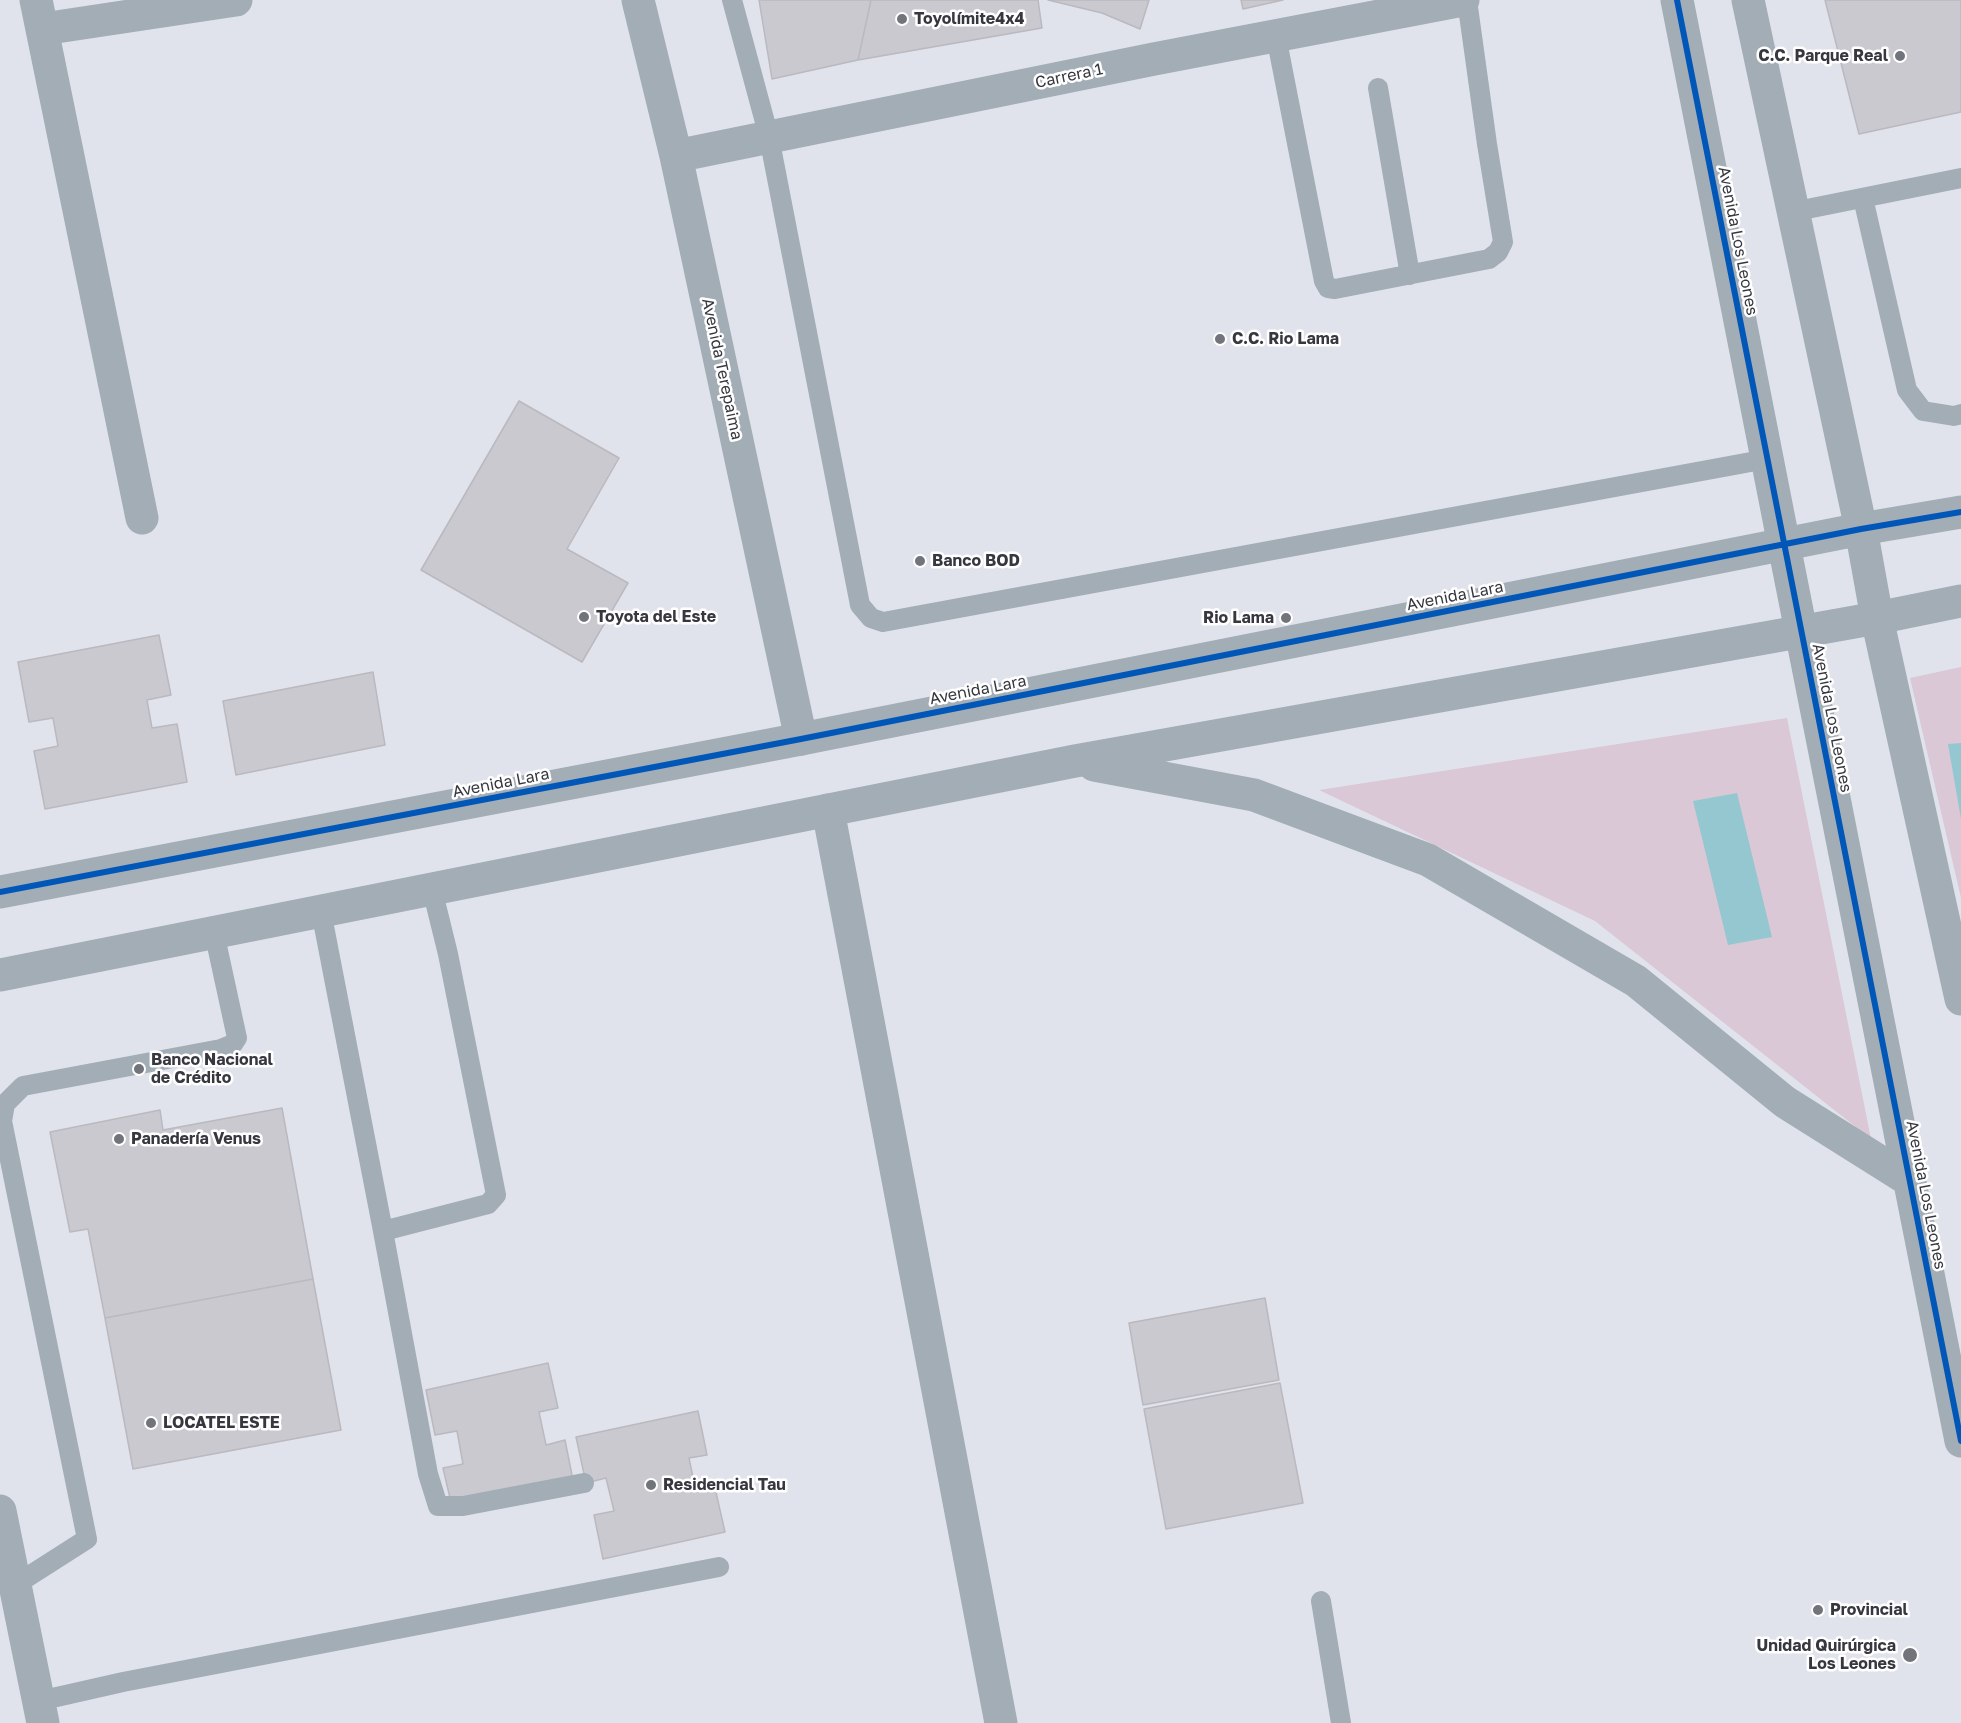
<!DOCTYPE html>
<meta charset="utf-8">
<style>
body{margin:0}
canvas{display:block;background:#e0e3eb}
</style>
<canvas width="1961" height="1723"></canvas>
<script>
const g = document.querySelector('canvas').getContext('2d');
g.lineJoin = 'round';
function fillPath(path, color) { g.fillStyle = color; g.fill(path, 'evenodd'); }
const toPath = rows => new Path2D(rows.map(r => 'M' + r).join(''));
function trace(path, color, width, dash) { g.strokeStyle = color; g.lineWidth = width; g.lineCap = dash ? 'butt' : 'round'; g.setLineDash(dash || []); g.stroke(path); }
function label(font, color, halo, rows, align = 'center') {
  g.font = font + ' "Golos Text",sans-serif'; g.lineWidth = 5; g.setLineDash([]); g.textBaseline = 'middle'; g.strokeStyle = halo; g.fillStyle = color; for (const [text, x, y, turn = 0] of rows) {
    g.save(); g.translate(x, y); g.rotate((+turn || 0) * Math.PI / 180); g.textAlign = isNaN(turn) ? turn : align; if (halo) g.strokeText(text, 0, 0); g.fillText(text, 0, 0); g.restore();
  }
}
fillPath(toPath([
 [1961,667,1961,898,1910,678],
 [1787,718,1871,1139,1595,921,1319,790]
]), '#dac8d7');
fillPath(toPath([
 [1961,743,1961,819,1948,744],
 [1737,793,1772,937,1728,945,1693,801]
]), '#95c7d0');
const building = toPath([
 [759,0,871,0,858,60,772,79,759,0],
 [871,0,1038,0,1042,28,858,60,871,0],
 [1048,0,1149,0,1140,29,1102,13,1048,0],
 [1241,0,1283,0,1243,9,1241,0],
 [1825,0,1961,0,1961,112,1859,134,1825,0],
 [519,401,619,458,567,549,628,583,582,662,421,570,519,401],
 [159,635,171,695,147,700,152,728,177,724,187,782,45,809,34,751,58,746,53,718,29,722,18,662,159,635],
 [373,672,385,745,236,775,223,701,373,672],
 [282,1108,313,1279,105,1318,88,1229,70,1232,50,1132,160,1110,163,1130,282,1108],
 [313,1279,341,1430,133,1469,105,1318,313,1279],
 [1265,1298,1279,1380,1143,1405,1129,1323,1265,1298],
 [548,1363,558,1408,539,1412,546,1445,565,1440,574,1485,453,1511,443,1468,463,1464,457,1431,435,1435,426,1390,548,1363],
 [1280,1383,1303,1503,1166,1529,1144,1409,1280,1383],
 [698,1411,707,1455,689,1458,696,1492,715,1488,725,1532,603,1559,594,1515,614,1511,606,1478,586,1483,576,1437,698,1411]
]);
fillPath(building, '#c9c9cf');
trace(building, '#bab9c0', 1.5);
trace(toPath([
 [732,0,769,137,860,605,871,618,883,622,1767,459],
 [1276,36,1324,281,1328,288,1335,289,1489,259,1498,252,1503,242,1487,144,1467,0],
 [1378,88,1410,275],
 [1863,198,1907,390,1923,411,1954,416,1961,414],
 [1792,212,1961,178],
 [321,911,383,1231,428,1474,438,1506,463,1506,584,1483],
 [383,1231,488,1204,496,1195,448,954,432,889],
 [15,1585,87,1539,2,1121,5,1104,23,1086,221,1049,233,1044,237,1038,214,932],
 [1321,1601,1341,1723],
 [39,1701,123,1682,719,1567]
]), '#a3adb6', 20);
trace(toPath([
 [36,0,142,518],
 [638,0,676,156,801,739],
 [1677,0,1784,545],
 [1748,0,1861,529],
 [43,29,236,0],
 [676,156,1154,59,1463,0],
 [828,810,1001,1723],
 [0,1511,43,1723]
]), '#a3adb6', 33);
trace(toPath([
 [1861,529,1877,618,1961,999],
 [1784,545,1961,1441],
 [1094,765,1254,795,1428,860,1636,981,1785,1102,1909,1180],
 [0,892,801,739,1861,529,1961,512],
 [0,975,1075,761,1877,618,1961,601]
]), '#a3adb6', 33);
trace(toPath([
 [1677,0,1961,1441],
 [0,892,801,739,1861,529,1961,512]
]), '#0057b8', 6);
for (const [x, y, r, color] of [
 [902,19,6,"#72747b"],
 [1900,56,6,"#72747b"],
 [1220,339,6,"#72747b"],
 [920,561,6,"#72747b"],
 [584,617,6,"#72747b"],
 [1286,618,6,"#72747b"],
 [139,1069,6,"#72747b"],
 [119,1139,6,"#72747b"],
 [151,1423,6,"#72747b"],
 [651,1485,6,"#72747b"],
 [1818,1610,6,"#72747b"],
 [1910,1655,8,"#72747b"]
]) { const dot = new Path2D(); dot.arc(x, y, r, 0, 2 * Math.PI); g.fillStyle = color; g.fill(dot); trace(dot, '#fff', 2); }
label('bold 16px', '#37383f', '#fff', [
 ["Toyolímite4x4",914,19],
 ["C.C. Parque Real",1888,56,"right"],
 ["C.C. Rio Lama",1232,339],
 ["Banco BOD",932,561],
 ["Toyota del Este",596,617],
 ["Rio Lama",1274,618,"right"],
 ["Banco Nacional",151,1060],
 ["de Crédito",151,1078],
 ["Panadería Venus",131,1139],
 ["LOCATEL ESTE",163,1423],
 ["Residencial Tau",663,1485],
 ["Provincial",1830,1610],
 ["Unidad Quirúrgica",1896,1646,"right"],
 ["Los Leones",1896,1664,"right"]
], 'left');
label('16px', '#37383f', '#fff', [
 ["Carrera 1",1069,76,-12],
 ["Avenida Los Leones",1738,241,79],
 ["Avenida Terepaima",722,369,78],
 ["Avenida Lara",1455,596,-11],
 ["Avenida Lara",978,690,-11],
 ["Avenida Los Leones",1832,718,79],
 ["Avenida Lara",501,783,-11],
 ["Avenida Los Leones",1926,1195,79]
]);
</script>
